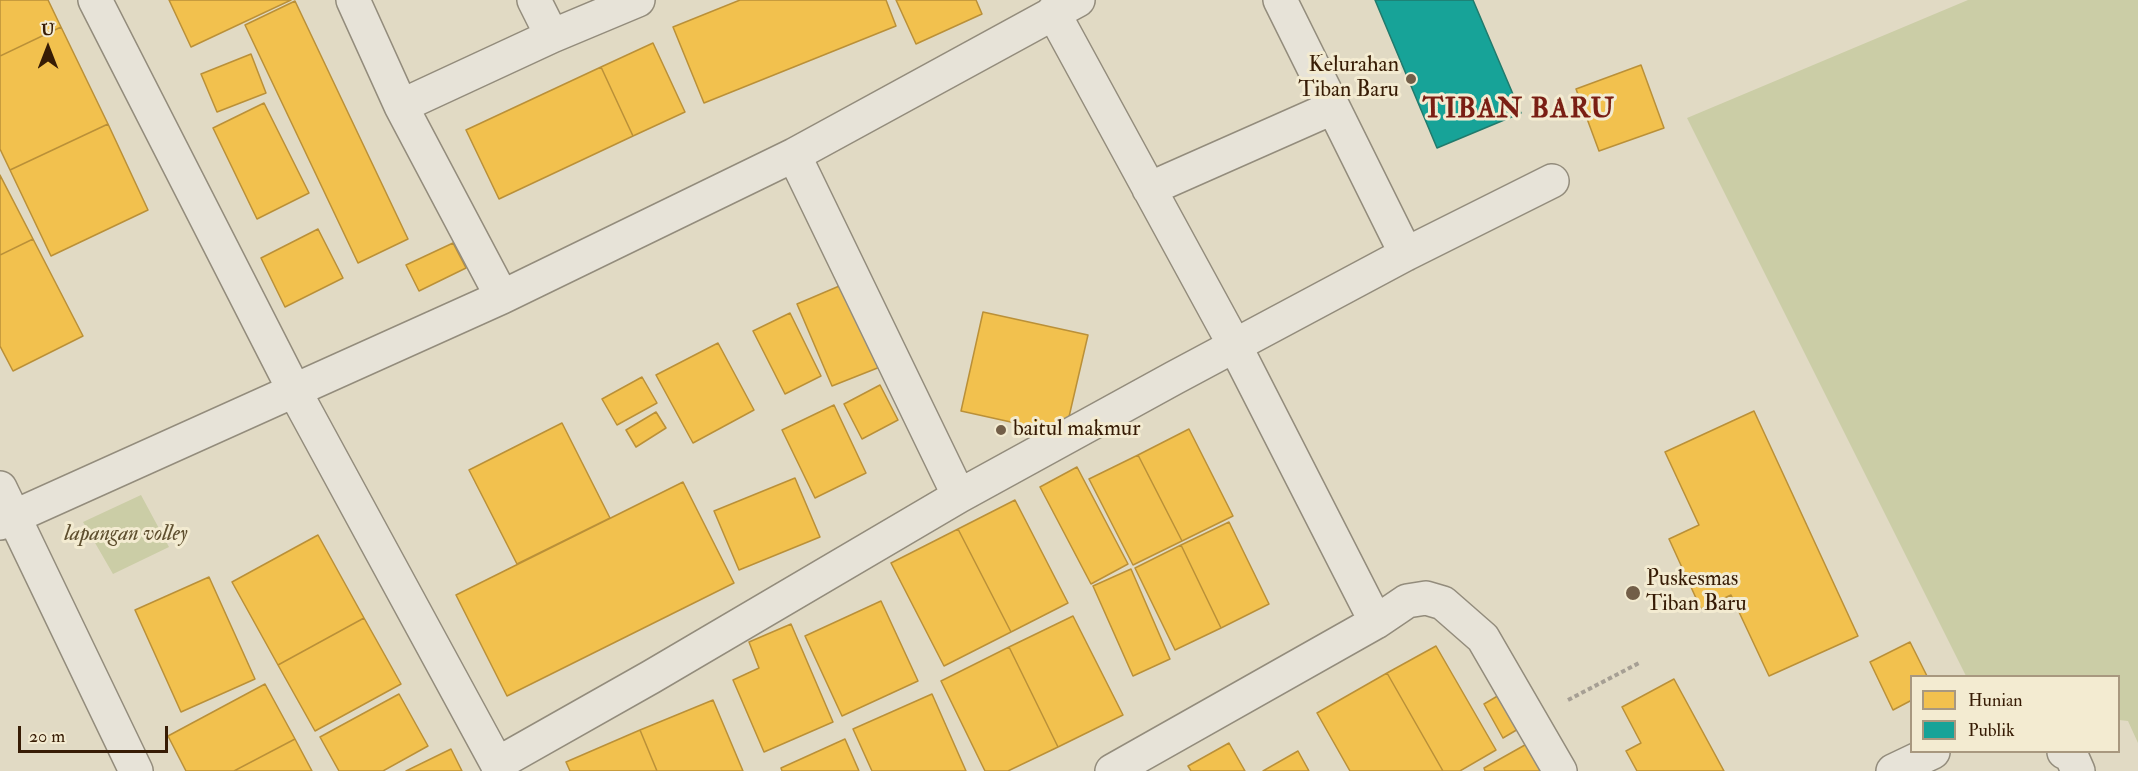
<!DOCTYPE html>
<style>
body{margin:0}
#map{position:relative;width:2138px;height:771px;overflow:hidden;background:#e1dac4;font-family:"IM FELL Double Pica",serif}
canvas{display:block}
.legend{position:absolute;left:1910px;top:675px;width:210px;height:78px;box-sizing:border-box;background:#f3ebd1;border:2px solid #a8987f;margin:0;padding:8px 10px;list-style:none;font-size:18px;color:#371c05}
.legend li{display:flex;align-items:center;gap:12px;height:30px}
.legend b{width:30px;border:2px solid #a8987f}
.north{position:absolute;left:18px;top:18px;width:60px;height:60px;-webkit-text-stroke:4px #f3ebd1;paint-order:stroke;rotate:0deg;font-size:16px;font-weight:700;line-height:24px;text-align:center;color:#371c05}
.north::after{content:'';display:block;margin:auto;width:21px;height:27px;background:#371c05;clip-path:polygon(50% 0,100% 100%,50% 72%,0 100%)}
.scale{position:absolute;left:18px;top:726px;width:150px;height:27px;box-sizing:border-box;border:3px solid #371c05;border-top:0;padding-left:8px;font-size:18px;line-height:21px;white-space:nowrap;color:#371c05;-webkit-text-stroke:4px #f3ebd1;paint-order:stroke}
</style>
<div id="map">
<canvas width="2138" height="771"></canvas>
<ul class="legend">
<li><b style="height:16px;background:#f2c14e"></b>Hunian</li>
<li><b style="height:16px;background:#17a398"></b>Publik</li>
</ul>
<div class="north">U</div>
<div class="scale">20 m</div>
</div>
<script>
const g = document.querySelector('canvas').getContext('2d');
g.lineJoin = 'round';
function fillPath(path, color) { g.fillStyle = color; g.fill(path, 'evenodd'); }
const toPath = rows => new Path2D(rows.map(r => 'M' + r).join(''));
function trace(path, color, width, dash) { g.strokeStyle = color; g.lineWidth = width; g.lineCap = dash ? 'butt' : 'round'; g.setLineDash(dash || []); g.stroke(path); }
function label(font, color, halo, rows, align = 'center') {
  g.font = font + ' "IM FELL Double Pica",serif'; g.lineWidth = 6; g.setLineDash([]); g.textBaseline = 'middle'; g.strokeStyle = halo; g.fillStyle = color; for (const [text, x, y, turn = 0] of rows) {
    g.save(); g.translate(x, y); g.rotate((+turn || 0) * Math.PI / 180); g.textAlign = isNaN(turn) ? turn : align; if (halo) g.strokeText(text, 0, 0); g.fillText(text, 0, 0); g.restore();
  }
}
fillPath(toPath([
 [1968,0,2138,0,2138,743,2128,721,2119,720,2118,676,1966,676,1687,118],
 [141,495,169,547,113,574,83,522]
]), '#cbcda6');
const homes = toPath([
 [0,0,48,0,61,27,0,56,0,0],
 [169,0,291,0,191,47,169,0],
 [740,0,886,0,896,26,704,103,673,27,740,0],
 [896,0,976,0,982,14,916,44,896,0],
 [295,1,408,239,358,263,245,25,295,1],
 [61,27,108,124,10,170,0,149,0,56,61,27],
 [653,43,685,112,633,136,601,67,653,43],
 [251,54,266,93,217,112,201,74,251,54],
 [1641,65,1664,128,1599,151,1576,89,1641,65],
 [601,67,633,136,499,199,466,130,601,67],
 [264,103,309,193,257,219,213,128,264,103],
 [108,124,148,210,51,256,10,170,108,124],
 [0,175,33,239,0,255,0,175],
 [318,229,343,278,285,307,261,258,318,229],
 [33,239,83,336,13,371,0,346,0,255,33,239],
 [453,243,466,268,419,291,406,265,453,243],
 [844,284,880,367,832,386,797,304,844,284],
 [983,312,1088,335,1065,434,961,411,983,312],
 [790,313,821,376,785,394,753,331,790,313],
 [718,343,754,410,693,443,656,375,718,343],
 [642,377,657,403,617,425,602,399,642,377],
 [880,385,898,420,862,439,844,404,880,385],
 [834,405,866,473,815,498,782,430,834,405],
 [1754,411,1858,636,1769,676,1731,595,1701,609,1669,539,1699,525,1665,452,1754,411],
 [656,412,666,428,636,447,626,430,656,412],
 [562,423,610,518,517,564,469,470,562,423],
 [1189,429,1233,516,1182,541,1138,455,1189,429],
 [1138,455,1182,541,1133,565,1089,479,1138,455],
 [1077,467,1128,564,1091,584,1040,487,1077,467],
 [795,478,820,537,739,570,714,511,795,478],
 [683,482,734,583,507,696,456,595,683,482],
 [1015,500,1068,603,1011,632,958,529,1015,500],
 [1229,522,1269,604,1221,628,1181,545,1229,522],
 [958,529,1011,632,944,666,891,563,958,529],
 [318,535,364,618,278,665,232,582,318,535],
 [1181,545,1221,628,1175,650,1135,568,1181,545],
 [1131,569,1170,659,1133,676,1093,586,1131,569],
 [209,577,255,679,181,712,135,610,209,577],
 [881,601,918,681,842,716,805,636,881,601],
 [1073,616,1123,715,1058,747,1009,647,1073,616],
 [364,618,401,684,315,731,278,665,364,618],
 [791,624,833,722,764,752,733,680,759,668,749,642,791,624],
 [1910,642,1927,676,1912,676,1912,700,1893,710,1870,662,1910,642],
 [1436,646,1496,750,1460,771,1443,771,1387,673,1436,646],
 [1009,647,1058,747,1008,771,985,771,941,681,1009,647],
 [1387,673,1443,771,1350,771,1317,713,1387,673],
 [1674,679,1724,771,1637,771,1626,751,1641,743,1622,707,1674,679],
 [265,684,295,739,234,771,186,771,168,736,265,684],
 [1506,691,1525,725,1503,738,1484,704,1506,691],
 [399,694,428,746,383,771,339,771,320,737,399,694],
 [932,694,966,771,872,771,853,729,932,694],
 [713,700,743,771,657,771,640,730,713,700],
 [640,730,657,771,570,771,566,762,640,730],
 [295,739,312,771,234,771,295,739],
 [845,739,859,771,782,771,781,768,845,739],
 [1532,741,1549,771,1485,771,1484,768,1532,741],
 [1229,743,1245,771,1191,771,1188,766,1229,743],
 [451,749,462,771,406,771,451,749],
 [1298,751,1309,771,1263,771,1298,751]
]);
fillPath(homes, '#f2c14e');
trace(homes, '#ba9038', 1.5);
const public = toPath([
 [1375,0,1473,0,1521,113,1437,148,1375,0]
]);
fillPath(public, '#17a398');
trace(public, '#217a6c', 1.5);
const street = toPath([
 [95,0,295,392,501,771],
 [353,0,401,106,502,297],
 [534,0,552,36],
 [1280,0,1406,254],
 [1053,12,1235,346,1376,622],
 [401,106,552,36,638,0],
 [794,155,959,496],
 [1149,189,1332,108],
 [0,488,136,771],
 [0,523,502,297,794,155,1078,0],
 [2064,752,2071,755,2078,771],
 [497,764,651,677,959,496,1174,378,1406,254,1552,181],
 [1112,771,1376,622,1407,601,1426,598,1443,603,1483,638,1560,771],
 [1893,771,1933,752]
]);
trace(street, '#938c7c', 36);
trace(toPath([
 [1568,700,1641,662]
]), '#a69f94', 4, [4.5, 3]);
trace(street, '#e7e3d8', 33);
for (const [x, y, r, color] of [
 [1411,79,6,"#725e48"],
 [1001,430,6,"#725e48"],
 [1633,593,8,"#725e48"]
]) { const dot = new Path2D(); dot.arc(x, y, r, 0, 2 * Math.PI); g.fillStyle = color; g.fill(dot); trace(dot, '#f3ebd1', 2); }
label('22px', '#371c05', '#f3ebd1', [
 ["Kelurahan",1399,66,"right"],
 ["Tiban Baru",1399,91,"right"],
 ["baitul makmur",1013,430],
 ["Puskesmas",1646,580],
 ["Tiban Baru",1646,605]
], 'left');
label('italic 22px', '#5e4e2e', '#f3ebd1', [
 ["lapangan volley",126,535]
]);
g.letterSpacing = '1.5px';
label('bold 28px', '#7a1f14', '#f3ebd1', [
 ["TIBAN BARU",1519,111]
]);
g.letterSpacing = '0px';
</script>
